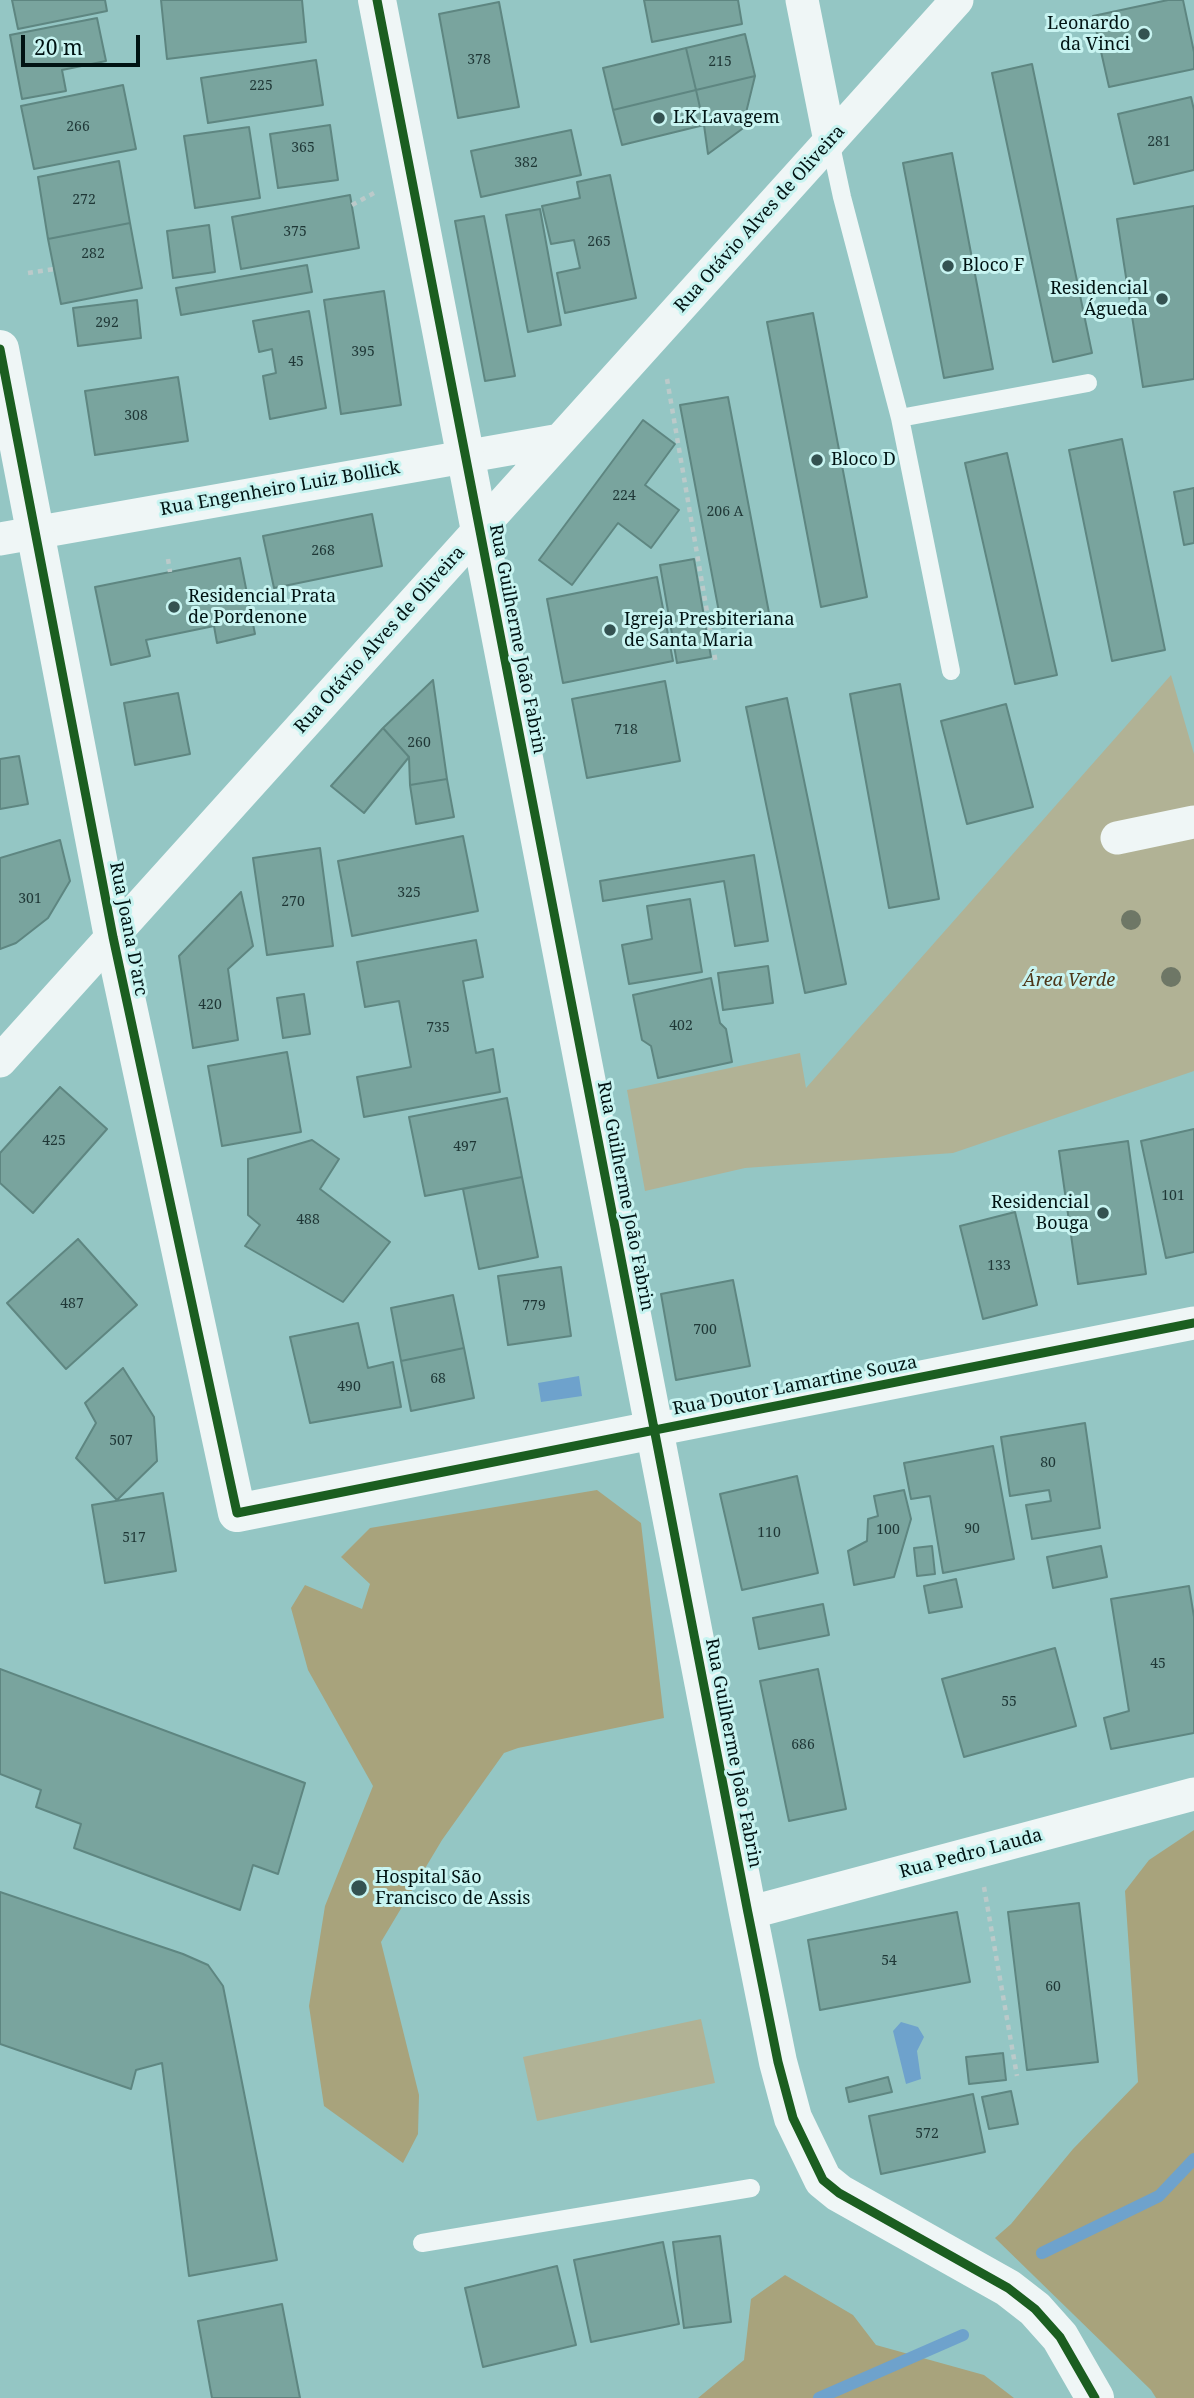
<!DOCTYPE html>
<meta charset="utf-8">
<style>
body{margin:0}
#map{position:relative;width:1194px;height:2398px;overflow:hidden;background:#94c6c4;font-family:"Noto Serif",serif}
canvas{display:block}
.scale{position:absolute;left:21px;top:35px;width:119px;height:32px;box-sizing:border-box;border:4px solid #011313;border-top:0;padding-left:9px;font-size:21px;line-height:24px;white-space:nowrap;color:#011313;-webkit-text-stroke:5px #c8f4f1;paint-order:stroke}
</style>
<div id="map">
<canvas width="1194" height="2398"></canvas>
<div class="scale">20 m</div>
</div>
<script>
const g = document.querySelector('canvas').getContext('2d');
g.lineJoin = 'round';
function fillPath(path, color) { g.fillStyle = color; g.fill(path, 'evenodd'); }
const toPath = rows => new Path2D(rows.map(r => 'M' + r).join(''));
function trace(path, color, width, dash) { g.strokeStyle = color; g.lineWidth = width; g.lineCap = dash ? 'butt' : 'round'; g.setLineDash(dash || []); g.stroke(path); }
function label(font, color, halo, rows, align = 'center') {
  g.font = font + ' "Noto Serif",serif'; g.lineWidth = 6; g.setLineDash([]); g.textBaseline = 'middle'; g.strokeStyle = halo; g.fillStyle = color; for (const [text, x, y, turn = 0] of rows) {
    g.save(); g.translate(x, y); g.rotate((+turn || 0) * Math.PI / 180); g.textAlign = isNaN(turn) ? turn : align; if (halo) g.strokeText(text, 0, 0); g.fillText(text, 0, 0); g.restore();
  }
}
fillPath(toPath([
 [1171,675,1194,754,1194,1071,953,1153,745,1168,645,1191,627,1090,800,1053,806,1088],
 [701,2019,715,2083,537,2121,523,2057]
]), '#b1b295');
fillPath(toPath([
 [597,1490,641,1523,664,1718,518,1748,504,1753,442,1840,381,1942,419,2095,418,2134,403,2163,324,2106,309,2006,325,1906,373,1786,308,1670,291,1608,305,1585,362,1609,370,1584,341,1557,370,1528],
 [1194,1830,1194,2398,1156,2398,1151,2390,995,2238,1011,2224,1073,2149,1138,2082,1125,1891,1149,1860],
 [785,2275,853,2315,876,2345,984,2375,1014,2398,698,2398,744,2360,751,2299]
]), '#a8a37c');
fillPath(toPath([
 [579,1376,582,1396,541,1402,538,1383],
 [901,2022,918,2027,924,2037,917,2051,921,2079,906,2084,893,2031]
]), '#6ea2cc');
trace(toPath([
 [1042,2253,1159,2196,1194,2159],
 [819,2398,963,2335]
]), '#6ea2cc', 12);
const building = toPath([
 [12,0,105,0,107,11,18,29,12,0],
 [161,0,302,0,306,42,167,59,161,0],
 [644,0,738,0,742,24,652,42,644,0],
 [1168,0,1183,0,1194,52,1194,69,1109,87,1093,16,1168,0],
 [499,2,519,107,458,118,439,14,499,2],
 [97,18,106,61,62,70,66,91,22,99,10,35,97,18],
 [745,34,755,76,696,90,686,48,745,34],
 [686,48,696,90,613,110,603,68,686,48],
 [316,60,323,105,208,123,201,78,316,60],
 [1032,64,1092,353,1053,362,992,73,1032,64],
 [755,76,742,129,708,154,704,125,696,90,755,76],
 [123,85,136,149,34,169,21,106,123,85],
 [696,90,704,125,622,145,613,110,696,90],
 [1191,97,1194,110,1194,170,1134,184,1118,114,1191,97],
 [330,125,338,180,278,188,270,134,330,125],
 [249,127,260,198,195,208,184,136,249,127],
 [571,130,581,175,481,197,471,151,571,130],
 [952,153,993,369,944,378,903,163,952,153],
 [119,161,130,223,48,239,38,177,119,161],
 [610,175,636,298,565,313,557,273,580,268,574,240,551,244,542,206,580,198,577,182,610,175],
 [350,195,359,248,241,269,232,217,350,195],
 [1194,206,1194,379,1143,387,1117,219,1194,206],
 [540,209,561,325,528,332,506,215,540,209],
 [484,216,515,376,485,381,455,221,484,216],
 [130,223,142,288,61,304,48,239,130,223],
 [209,225,215,272,173,278,167,231,209,225],
 [307,265,312,292,181,315,176,288,307,265],
 [384,291,401,405,341,414,324,300,384,291],
 [137,300,141,338,78,346,73,308,137,300],
 [309,311,326,408,270,419,263,376,276,373,272,349,259,352,253,321,309,311],
 [813,313,867,597,821,607,767,322,813,313],
 [178,377,188,441,95,455,85,391,178,377],
 [728,397,770,618,722,628,680,405,728,397],
 [643,420,675,444,645,485,679,510,651,548,618,523,572,585,539,560,643,420],
 [1122,439,1165,650,1112,661,1069,450,1122,439],
 [1007,453,1057,675,1015,684,965,463,1007,453],
 [1194,488,1194,543,1184,545,1174,492,1194,488],
 [372,514,382,566,274,588,263,536,372,514],
 [240,558,255,634,217,643,214,626,146,640,150,656,111,665,95,587,240,558],
 [694,559,711,657,677,663,660,565,694,559],
 [657,577,673,661,563,683,547,599,657,577],
 [433,680,447,779,410,785,409,757,383,728,433,680],
 [665,681,680,761,587,778,572,699,665,681],
 [900,684,939,899,889,908,850,694,900,684],
 [178,693,190,754,135,765,124,703,178,693],
 [787,698,846,984,805,993,746,707,787,698],
 [1006,704,1033,807,967,824,941,721,1006,704],
 [383,728,409,757,364,813,331,786,383,728],
 [19,756,28,804,0,809,0,759,19,756],
 [447,779,454,817,416,824,410,785,447,779],
 [463,836,478,911,352,936,338,861,463,836],
 [60,840,70,881,48,918,16,943,0,949,0,858,60,840],
 [320,848,333,946,267,955,253,858,320,848],
 [754,855,768,941,735,946,724,881,603,901,600,881,754,855],
 [241,892,253,946,228,969,238,1040,193,1048,179,956,241,892],
 [690,899,702,972,629,984,622,945,652,939,647,906,690,899],
 [476,940,483,977,463,981,476,1053,493,1049,500,1092,364,1117,357,1077,411,1067,399,1001,365,1007,357,962,476,940],
 [768,966,773,1003,723,1010,718,973,768,966],
 [711,978,720,1023,726,1029,732,1062,658,1078,651,1046,642,1040,633,995,711,978],
 [304,994,310,1034,283,1038,277,998,304,994],
 [287,1052,301,1132,222,1146,208,1066,287,1052],
 [60,1087,107,1129,33,1213,0,1183,0,1153,60,1087],
 [507,1098,522,1177,425,1196,409,1117,507,1098],
 [1194,1129,1194,1252,1166,1258,1141,1141,1194,1129],
 [312,1140,339,1159,320,1189,390,1242,343,1302,245,1246,260,1225,248,1215,248,1159,312,1140],
 [1128,1141,1146,1274,1078,1284,1059,1151,1128,1141],
 [522,1177,538,1257,479,1269,463,1189,522,1177],
 [1015,1212,1037,1305,983,1319,960,1226,1015,1212],
 [78,1239,137,1305,66,1369,7,1303,78,1239],
 [561,1267,571,1336,508,1345,498,1276,561,1267],
 [733,1280,750,1366,676,1380,661,1294,733,1280],
 [453,1295,464,1348,401,1361,391,1308,453,1295],
 [358,1323,368,1368,393,1362,401,1407,310,1423,290,1337,358,1323],
 [464,1348,474,1398,411,1411,401,1361,464,1348],
 [123,1368,154,1417,157,1461,117,1500,76,1458,96,1423,85,1403,123,1368],
 [1085,1423,1100,1528,1032,1539,1026,1505,1051,1501,1049,1490,1010,1496,1001,1437,1085,1423],
 [993,1446,1014,1559,943,1573,930,1496,911,1499,904,1463,993,1446],
 [797,1476,818,1573,742,1590,720,1494,797,1476],
 [904,1490,911,1519,894,1577,854,1585,848,1551,867,1541,868,1519,878,1516,874,1496,904,1490],
 [163,1493,176,1571,105,1583,92,1505,163,1493],
 [932,1546,935,1574,917,1576,914,1548,932,1546],
 [1101,1546,1107,1577,1053,1588,1047,1557,1101,1546],
 [956,1579,962,1607,929,1613,924,1586,956,1579],
 [1189,1586,1194,1617,1194,1733,1111,1749,1104,1718,1129,1711,1111,1599,1189,1586],
 [823,1604,829,1635,759,1649,753,1618,823,1604],
 [1055,1648,1076,1726,964,1757,942,1679,1055,1648],
 [0,1669,305,1783,278,1874,253,1865,240,1910,74,1848,81,1824,36,1807,41,1790,0,1774,0,1669],
 [818,1669,846,1809,789,1821,760,1681,818,1669],
 [0,1892,183,1954,208,1965,223,1986,277,2260,189,2276,162,2063,136,2070,131,2089,0,2044,0,1892],
 [1079,1903,1098,2062,1027,2070,1008,1912,1079,1903],
 [957,1912,970,1982,820,2010,808,1940,957,1912],
 [1003,2053,1006,2080,969,2084,966,2057,1003,2053],
 [888,2077,892,2092,849,2102,846,2088,888,2077],
 [1011,2091,1018,2124,989,2129,982,2097,1011,2091],
 [973,2094,985,2152,881,2174,869,2116,973,2094],
 [720,2236,731,2322,684,2328,673,2242,720,2236],
 [663,2242,679,2324,591,2342,574,2260,663,2242],
 [557,2266,576,2345,483,2367,465,2288,557,2266],
 [282,2304,300,2398,212,2398,198,2321,282,2304]
]);
fillPath(building, '#79a49e');
trace(building, '#5e8681', 2);
trace(toPath([
 [352,205,374,193],
 [28,273,54,269],
 [667,379,716,664],
 [168,559,170,572],
 [984,1887,1017,2076]
]), '#bbcaca', 4.5, [5, 5]);
trace(toPath([
 [830,141,842,197,900,418,951,671],
 [900,418,1088,383],
 [422,2243,751,2188]
]), '#eff6f6', 18);
trace(toPath([
 [802,0,830,141],
 [0,539,560,440],
 [1117,838,1194,822],
 [0,1061,957,0],
 [654,1430,1194,1323],
 [748,1913,1194,1794]
]), '#eff6f6', 33);
trace(toPath([
 [377,0,748,1913,778,2062,793,2118,823,2180,839,2193,1008,2288,1035,2309,1060,2337,1095,2398],
 [0,349,113,937,237,1513,654,1430]
]), '#eff6f6', 38);
trace(toPath([
 [377,0,748,1913,778,2062,793,2118,823,2180,839,2193,1008,2288,1035,2309,1060,2337,1095,2398],
 [0,349,113,937,237,1513,1194,1323]
]), '#1b5e20', 9);
g.fillStyle = '#6e7766';
for (const [x, y] of [
 [1131,920],
 [1171,977]
]) { g.beginPath(); g.arc(x, y, 10, 0, 2 * Math.PI); g.fill(); }
for (const [x, y, r, color] of [
 [1144,34,7,"#345251"],
 [659,118,7,"#345251"],
 [948,266,7,"#345251"],
 [1162,299,7,"#345251"],
 [817,460,7,"#345251"],
 [174,607,7,"#345251"],
 [610,630,7,"#345251"],
 [1103,1213,7,"#345251"],
 [359,1888,9,"#345251"]
]) { const dot = new Path2D(); dot.arc(x, y, r, 0, 2 * Math.PI); g.fillStyle = color; g.fill(dot); trace(dot, '#c8f4f1', 2.5); }
label('14px', '#1f3736', null, [
 ["378",479,60],
 ["215",720,62],
 ["225",261,86],
 ["266",78,127],
 ["281",1159,142],
 ["365",303,148],
 ["382",526,163],
 ["272",84,200],
 ["375",295,232],
 ["265",599,242],
 ["282",93,254],
 ["292",107,323],
 ["395",363,352],
 ["45",296,362],
 ["308",136,416],
 ["224",624,496],
 ["206 A",725,512],
 ["268",323,551],
 ["718",626,730],
 ["260",419,743],
 ["325",409,893],
 ["301",30,899],
 ["270",293,902],
 ["420",210,1005],
 ["402",681,1026],
 ["735",438,1028],
 ["425",54,1141],
 ["497",465,1147],
 ["101",1173,1196],
 ["488",308,1220],
 ["133",999,1266],
 ["487",72,1304],
 ["779",534,1306],
 ["700",705,1330],
 ["68",438,1379],
 ["490",349,1387],
 ["507",121,1441],
 ["80",1048,1463],
 ["90",972,1529],
 ["100",888,1530],
 ["110",769,1533],
 ["517",134,1538],
 ["45",1158,1664],
 ["55",1009,1702],
 ["686",803,1745],
 ["54",889,1961],
 ["60",1053,1987],
 ["572",927,2134]
]);
label('18px', '#011313', '#c8f4f1', [
 ["Leonardo",1130,24,"right"],
 ["da Vinci",1130,45,"right"],
 ["LK Lavagem",673,118],
 ["Bloco F",962,266],
 ["Residencial",1148,289,"right"],
 ["Águeda",1148,310,"right"],
 ["Bloco D",831,460],
 ["Residencial Prata",188,597],
 ["de Pordenone",188,618],
 ["Igreja Presbiteriana",624,620],
 ["de Santa Maria",624,641],
 ["Residencial",1089,1203,"right"],
 ["Bouga",1089,1224,"right"],
 ["Hospital São",375,1878],
 ["Francisco de Assis",375,1899]
], 'left');
label('18px', '#011313', '#c8f4f1', [
 ["Rua Otávio Alves de Oliveira",760,219,-48],
 ["Rua Engenheiro Luiz Bollick",280,489,-10],
 ["Rua Guilherme João Fabrin",517,639,79],
 ["Rua Otávio Alves de Oliveira",380,640,-48],
 ["Rua Joana D'arc",128,929,79],
 ["Rua Guilherme João Fabrin",625,1196,79],
 ["Rua Doutor Lamartine Souza",795,1386,-11],
 ["Rua Guilherme João Fabrin",733,1753,79],
 ["Rua Pedro Lauda",971,1854,-15]
]);
label('italic 18px', '#4e3719', '#c8f4f1', [
 ["Área Verde",1069,981]
]);
</script>
